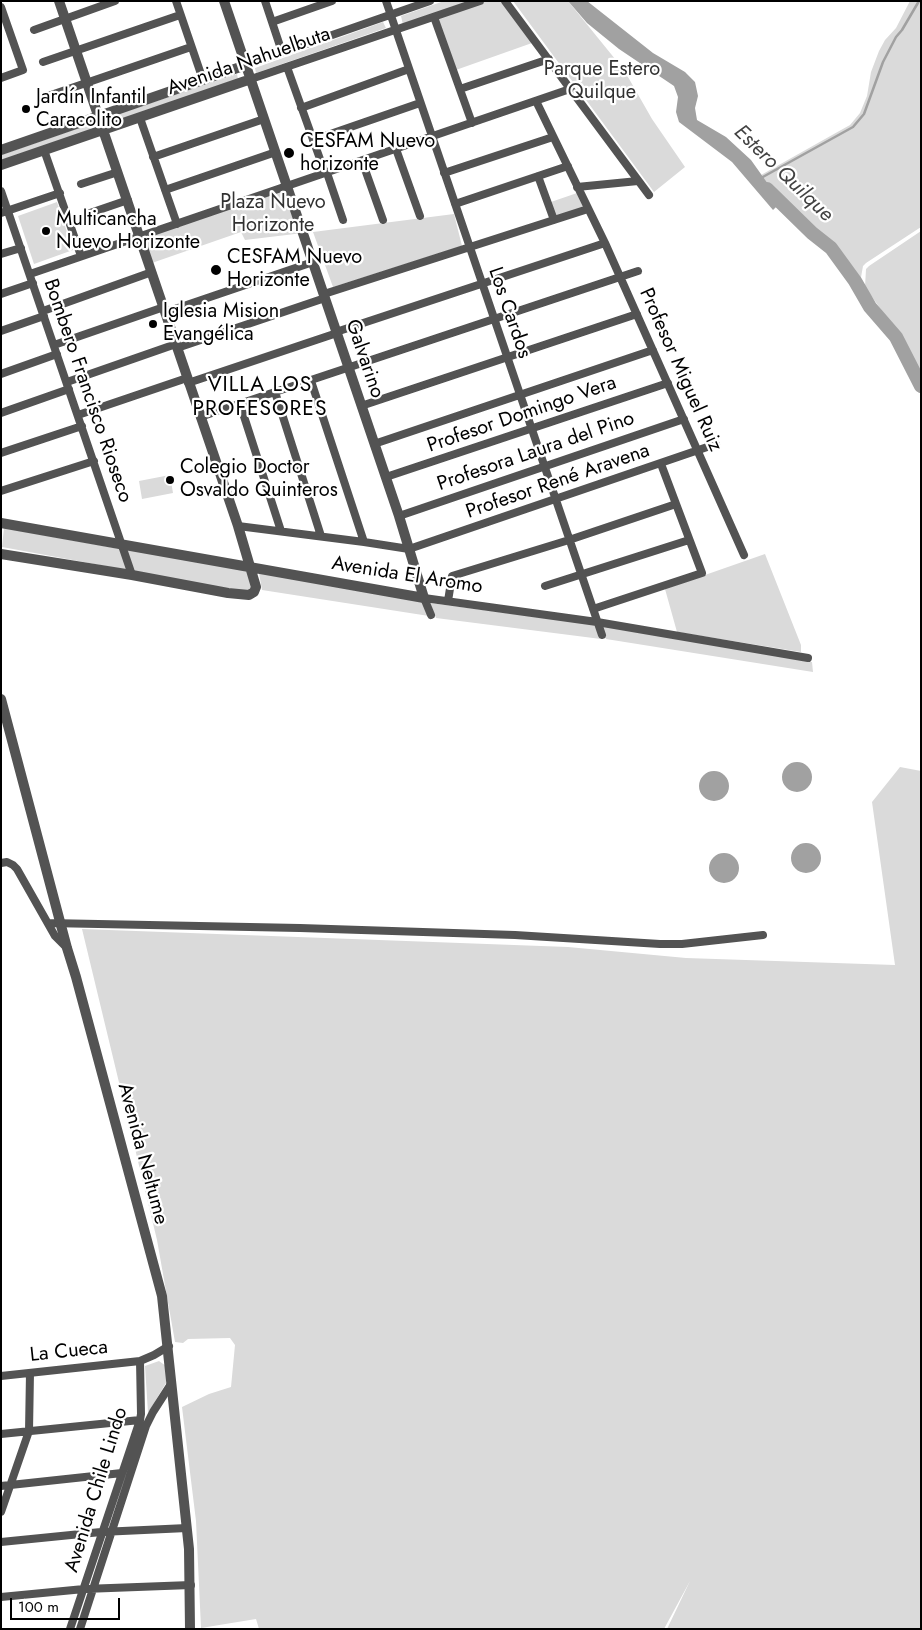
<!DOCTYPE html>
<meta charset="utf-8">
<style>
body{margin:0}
#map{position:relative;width:922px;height:1630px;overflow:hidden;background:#fff;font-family:Jost,sans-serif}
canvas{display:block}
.frame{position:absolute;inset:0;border:2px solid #000;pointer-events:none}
.scale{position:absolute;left:10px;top:1598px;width:110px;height:22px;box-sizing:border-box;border:2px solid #000;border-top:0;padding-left:6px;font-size:15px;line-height:18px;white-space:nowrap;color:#000;-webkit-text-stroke:4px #fff;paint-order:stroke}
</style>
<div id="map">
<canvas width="922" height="1630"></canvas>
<div class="frame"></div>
<div class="scale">100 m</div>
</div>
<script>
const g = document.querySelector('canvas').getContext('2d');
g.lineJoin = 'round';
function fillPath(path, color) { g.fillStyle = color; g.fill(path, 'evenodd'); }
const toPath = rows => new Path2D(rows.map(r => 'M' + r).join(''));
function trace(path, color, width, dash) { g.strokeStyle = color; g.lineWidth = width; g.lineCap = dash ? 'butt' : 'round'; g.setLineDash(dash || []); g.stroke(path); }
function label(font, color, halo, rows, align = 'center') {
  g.font = font + ' Jost,sans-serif'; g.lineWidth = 4.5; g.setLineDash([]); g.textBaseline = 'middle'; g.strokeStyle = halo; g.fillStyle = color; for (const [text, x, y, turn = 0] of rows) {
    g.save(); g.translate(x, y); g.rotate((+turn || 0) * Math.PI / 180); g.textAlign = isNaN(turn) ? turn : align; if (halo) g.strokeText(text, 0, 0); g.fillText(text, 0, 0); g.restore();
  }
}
fillPath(toPath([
 [444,1,471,1,403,25,401,16],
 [480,1,505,1,534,41,532,43,453,71,434,17],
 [513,1,568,1,624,70,652,119,685,167,654,192],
 [910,1,921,1,921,227,866,263,863,266,860,283,833,246,794,212,773,191,761,175,841,130,850,125,860,113,867,96,871,72,879,51,885,40,896,28],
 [383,22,386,28,256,73,255,68],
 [237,74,238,79,110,123,109,117],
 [93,123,95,129,1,160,1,155],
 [288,186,303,233,245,240,241,232,149,264,140,236],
 [580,192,588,209,554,220,548,203],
 [57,202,73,250,34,264,18,216],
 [454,214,462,246,333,287,313,232],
 [921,231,921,373,899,335,865,287,866,269,869,266],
 [170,475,173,493,142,499,139,481],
 [4,528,120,549,127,570,2,547],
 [123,545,250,567,254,592,132,575],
 [765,554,801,645,801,652,677,632,665,589],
 [259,573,422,601,429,616,262,590],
 [430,603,597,625,601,639,436,618],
 [601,625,812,662,813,672,606,639],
 [900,767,921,771,921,1629,667,1629,690,1581,664,1629,259,1629,256,1619,201,1628,196,1521,182,1407,209,1394,231,1387,235,1345,230,1338,188,1339,183,1343,175,1342,157,1240,82,929,568,947,686,958,895,965,872,802],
 [159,1361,166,1366,166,1383,148,1413,145,1366]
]), '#dadada');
fillPath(toPath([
 [568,1,587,1,653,53,685,72,695,82,698,96,695,108,697,120,726,137,751,160,773,191,783,200,773,210,732,162,679,122,676,112,678,97,674,86,619,49,587,23],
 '782 777a15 15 0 1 1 30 0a15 15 0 1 1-30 0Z',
 '699 786a15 15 0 1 1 30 0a15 15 0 1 1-30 0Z',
 '791 858a15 15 0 1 1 30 0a15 15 0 1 1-30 0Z',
 '709 868a15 15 0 1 1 30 0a15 15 0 1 1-30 0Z'
]), '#a1a1a1');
trace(toPath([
 [761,178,853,127,864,114,883,62,896,37,902,30,919,1]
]), '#a1a1a1', 2.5);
trace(toPath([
 [767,189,812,233,831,248,855,281,870,307,896,337,921,386]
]), '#a1a1a1', 14);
trace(toPath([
 [176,1,203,80],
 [265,1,282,52],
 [386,1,602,635],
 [505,1,649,195],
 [1,7,23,70,1,78],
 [434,17,472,123],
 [272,22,332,1],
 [34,30,115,1],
 [43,62,180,15],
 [246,65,430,1],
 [287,67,325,173],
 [251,79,480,1],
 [460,89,549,59],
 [48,96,191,47],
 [536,101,605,243,744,555],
 [301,108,409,69],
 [140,118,177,224],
 [313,140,420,103],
 [396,149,420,216],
 [44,150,81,256],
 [153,157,264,119],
 [362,161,383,220],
 [327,173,343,220],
 [444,173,553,137],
 [538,176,554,220],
 [81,184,118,172],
 [577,187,638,181],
 [165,190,276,152],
 [1,191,132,575],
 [455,204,568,166],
 [1,213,60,193],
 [90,213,128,200],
 [1,254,21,248],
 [30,274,570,89],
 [1,294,33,283],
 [324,294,588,209],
 [43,311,152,272],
 [166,312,313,262],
 [1,331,44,316],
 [336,332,605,243],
 [54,345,164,307],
 [177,348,325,298],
 [1,374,57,354],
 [311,381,364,542],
 [67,382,176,344],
 [188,383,337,333],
 [275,392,321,536],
 [240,404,281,531],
 [361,406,637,314],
 [1,413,69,389],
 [78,415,187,378],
 [200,417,638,271],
 [374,444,653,350],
 [1,453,82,426],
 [386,477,668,383],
 [1,491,94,461],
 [399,516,684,419],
 [238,526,364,542,409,549,716,444],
 [545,586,689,540],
 [448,601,452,576,569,540,676,504],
 [593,609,702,573,661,464],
 [431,615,424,598,597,622,808,658],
 [1,863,7,862,13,865,17,869,55,936,67,948],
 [48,923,300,928,515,935,660,944,682,944,763,935],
 [1,1376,140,1361,154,1355,169,1346],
 [1,1434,140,1420],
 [1,1486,122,1473],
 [1,1512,29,1431,30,1373],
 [1,1542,101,1532,187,1528],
 [1,1597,84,1589,191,1585],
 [70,1629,140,1420,141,1414,140,1361],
 [80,1629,146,1426,153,1412,171,1384]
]), '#535353', 8);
trace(toPath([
 [1,150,246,65],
 [1,165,251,79],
 [1,523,424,598,399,516,224,1],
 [1,554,132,575,228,593,249,595,254,592,256,587,238,526,59,1],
 [1,699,67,948,76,977,162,1296,189,1549,190,1629]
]), '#535353', 10);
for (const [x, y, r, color] of [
 [26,109,5,"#000"],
 [289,153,6,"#000"],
 [46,231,5,"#000"],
 [216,270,6,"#000"],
 [153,324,5,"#000"],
 [170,480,5,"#000"]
]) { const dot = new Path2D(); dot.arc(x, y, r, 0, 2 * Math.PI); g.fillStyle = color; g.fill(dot); trace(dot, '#fff', 2); }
label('20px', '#000', '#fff', [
 ["Avenida Nahuelbuta",249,62,-19],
 ["Los Cardos",509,313,71],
 ["Galvarino",364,359,71],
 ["Profesor Miguel Ruiz",680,370,66],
 ["Bombero Francisco Rioseco",87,391,71],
 ["Profesor Domingo Vera",522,415,-19],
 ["Profesora Laura del Pino",536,452,-19],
 ["Profesor René Aravena",558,482,-19],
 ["Avenida El Aromo",407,576,9],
 ["Avenida Neltume",142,1154,75],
 ["La Cueca",69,1352,-6],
 ["Avenida Chile Lindo",97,1490,-73]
]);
label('20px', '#313131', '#fff', [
 ["Parque Estero",602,70],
 ["Quilque",602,93],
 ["Plaza Nuevo",273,203],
 ["Horizonte",273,226]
]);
label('20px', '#000', '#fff', [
 ["Jardín Infantil",36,98],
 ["Caracolito",36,121],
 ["CESFAM Nuevo",300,142],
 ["horizonte",300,165],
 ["Multicancha",56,220],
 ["Nuevo Horizonte",56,243],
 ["CESFAM Nuevo",227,258],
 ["Horizonte",227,281],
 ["Iglesia Mision",163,312],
 ["Evangélica",163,335],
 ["Colegio Doctor",180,468],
 ["Osvaldo Quinteros",180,491]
], 'left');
label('italic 21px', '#424242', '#fff', [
 ["Estero Quilque",783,174,44]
]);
g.letterSpacing = '1px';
label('21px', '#000', '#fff', [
 ["VILLA LOS",260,386],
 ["PROFESORES",260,410]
]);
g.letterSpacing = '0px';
</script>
